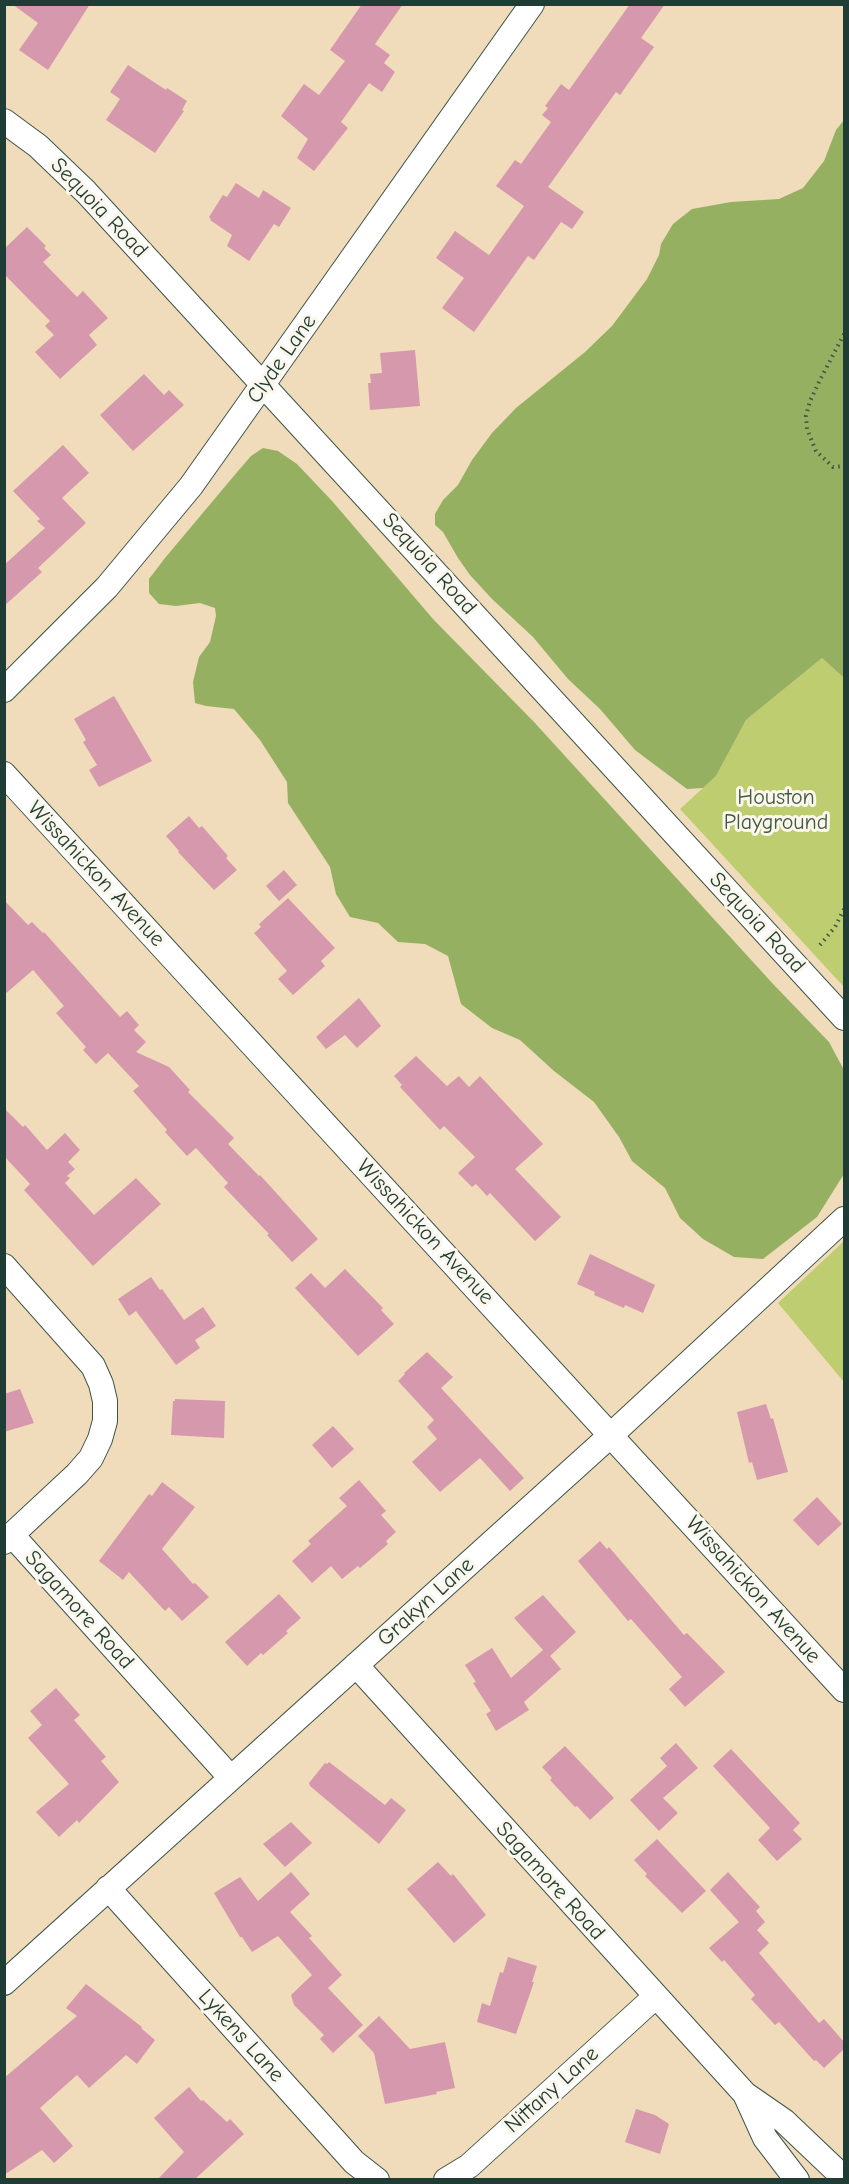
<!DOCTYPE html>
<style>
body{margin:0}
#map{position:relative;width:849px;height:2184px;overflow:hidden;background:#f0dcba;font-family:"Comic Neue",sans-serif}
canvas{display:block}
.frame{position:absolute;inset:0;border:6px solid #1f3d34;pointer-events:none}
</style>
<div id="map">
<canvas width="849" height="2184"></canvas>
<div class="frame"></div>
</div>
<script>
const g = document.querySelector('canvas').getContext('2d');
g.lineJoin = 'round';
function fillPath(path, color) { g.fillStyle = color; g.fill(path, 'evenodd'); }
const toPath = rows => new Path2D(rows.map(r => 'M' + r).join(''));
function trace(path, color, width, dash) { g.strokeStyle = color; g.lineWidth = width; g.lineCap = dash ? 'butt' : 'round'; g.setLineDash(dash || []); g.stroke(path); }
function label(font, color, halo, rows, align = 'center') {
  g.font = font + ' "Comic Neue",sans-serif'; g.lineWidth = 6; g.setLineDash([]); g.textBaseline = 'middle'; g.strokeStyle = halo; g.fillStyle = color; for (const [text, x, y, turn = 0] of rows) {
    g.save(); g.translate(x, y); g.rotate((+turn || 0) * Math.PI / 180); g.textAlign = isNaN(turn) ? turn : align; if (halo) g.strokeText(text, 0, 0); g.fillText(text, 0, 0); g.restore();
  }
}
fillPath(toPath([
 [822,658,844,678,844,987,680,809,716,776,746,720],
 [844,1241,844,1382,778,1303]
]), '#becd6f');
fillPath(toPath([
 [844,120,844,678,822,658,746,720,716,776,703,788,687,789,635,750,600,709,568,679,533,637,492,599,470,575,458,558,443,532,435,525,435,514,443,500,458,485,472,460,492,433,516,408,585,352,612,326,647,279,659,255,661,244,673,224,692,209,731,202,779,199,803,188,824,161,836,130],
 [263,448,278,451,297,464,333,502,433,619,534,722,774,985,829,1042,844,1070,844,1174,817,1217,763,1259,734,1257,703,1239,680,1218,665,1188,632,1161,619,1137,594,1102,554,1071,520,1040,492,1028,461,1004,448,956,425,944,398,942,378,923,350,917,336,894,330,867,288,803,287,782,260,740,234,709,206,706,195,703,193,682,199,657,210,642,216,616,215,608,200,603,176,606,159,604,149,593,149,579,165,558,238,471,251,456]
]), '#96b062');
fillPath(toPath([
 [12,4,90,4,48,70,19,50,38,23],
 [362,4,403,4,375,44,390,55,384,63,395,72,382,92,369,83,341,122,348,128,314,171,297,158,308,139,281,116,304,84,319,95,345,61,330,50],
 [630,4,665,4,641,38,654,47,620,95,616,92,548,187,584,212,572,229,561,222,534,260,528,256,474,332,442,308,464,278,436,258,455,231,489,255,524,206,496,186,515,160,521,164,551,122,542,115,548,108,545,106,561,84,569,90],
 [128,65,166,90,167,88,187,101,182,110,184,111,155,153,106,120,120,99,110,92],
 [236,183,259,198,263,190,291,208,279,227,274,224,249,261,227,246,232,235,210,220,211,219,209,217,223,195,227,197],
 [27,227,46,246,44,248,51,255,43,262,77,297,83,291,108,318,89,335,97,345,60,379,35,352,54,335,45,326,50,321,4,274,4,249],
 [415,350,420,406,370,410,368,383,371,383,370,374,382,373,380,353],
 [144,374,164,395,169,390,184,405,133,451,100,415],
 [63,445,89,473,62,498,86,523,38,568,42,572,4,606,4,565,45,528,37,521,40,519,13,491],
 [114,696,152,761,99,787,89,770,97,765,83,742,86,740,74,719],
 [189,816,199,828,202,826,228,856,226,858,237,870,214,890,178,852,179,851,166,836],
 [284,870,297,885,279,901,266,886],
 [288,898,335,948,321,961,325,966,293,995,278,979,287,971,254,933,261,927,259,924],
 [4,900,28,925,32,922,43,933,44,932,120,1017,127,1011,139,1025,134,1030,146,1042,136,1052,169,1067,190,1090,188,1092,234,1138,228,1144,259,1176,260,1175,318,1239,292,1262,267,1235,269,1234,224,1187,228,1183,196,1148,187,1156,165,1132,167,1130,133,1091,139,1086,108,1053,96,1064,83,1050,86,1047,56,1013,64,1006,33,970,4,995],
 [359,998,381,1026,357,1048,345,1035,326,1049,316,1037],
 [416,1056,447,1086,459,1076,469,1087,480,1076,543,1144,515,1169,561,1217,535,1241,490,1193,487,1196,476,1184,472,1187,458,1173,475,1157,444,1126,440,1130,400,1087,402,1085,394,1076],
 [4,1108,23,1127,25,1125,47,1150,65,1133,80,1150,68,1162,75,1169,67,1176,70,1178,65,1183,94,1215,136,1178,161,1204,93,1266,24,1190,30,1184,4,1156],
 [590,1254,655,1285,643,1313,625,1305,624,1308,594,1295,595,1292,577,1284],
 [345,1269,383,1308,381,1310,394,1324,358,1356,295,1288,311,1273,325,1288],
 [151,1277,160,1290,162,1289,184,1320,203,1307,216,1326,195,1340,200,1348,176,1365,136,1311,129,1316,118,1299],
 [427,1352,453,1377,441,1388,524,1478,510,1491,480,1458,440,1492,412,1462,437,1439,427,1427,434,1420,398,1381,405,1374,404,1373],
 [20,1389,34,1423,4,1432,4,1394],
 [175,1399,225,1401,224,1438,171,1435,173,1401,175,1401],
 [766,1404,771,1419,773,1418,788,1472,757,1480,752,1462,749,1463,737,1412],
 [333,1426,354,1449,332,1468,312,1445],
 [359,1480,386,1511,381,1515,396,1532,386,1541,388,1544,360,1568,358,1566,342,1579,331,1566,312,1583,292,1561,311,1544,308,1541,347,1506,339,1498],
 [162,1482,195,1507,162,1549,193,1584,195,1583,209,1597,182,1621,169,1607,165,1611,129,1572,123,1580,99,1561,149,1494,152,1496],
 [817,1497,842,1524,818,1546,793,1520],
 [600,1541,607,1549,609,1547,684,1635,687,1633,725,1672,685,1707,669,1689,682,1677,631,1619,628,1621,578,1561],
 [279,1594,301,1618,286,1631,288,1633,263,1655,261,1653,247,1666,225,1642],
 [543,1595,576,1632,550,1656,561,1669,524,1702,529,1710,496,1731,486,1714,491,1711,473,1683,476,1682,465,1665,492,1648,511,1678,543,1650,514,1618],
 [56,1688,80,1715,74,1720,106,1757,101,1761,119,1782,79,1823,77,1820,59,1837,36,1812,69,1784,28,1738,42,1725,30,1711],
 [676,1743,698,1768,663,1798,678,1813,659,1831,630,1800,667,1766,660,1758],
 [565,1746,614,1798,590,1820,577,1806,575,1807,550,1780,552,1778,542,1767],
 [731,1749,800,1823,793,1830,802,1839,777,1861,758,1840,770,1828,713,1766],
 [329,1762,385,1805,391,1798,406,1810,379,1844,310,1786,309,1783,325,1763,327,1764],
 [291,1822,312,1843,285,1867,263,1844],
 [657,1839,706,1891,682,1913,645,1876,647,1874,634,1860],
 [438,1862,451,1876,453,1874,486,1915,454,1943,407,1889],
 [291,1872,310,1894,290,1912,312,1936,309,1938,342,1975,328,1988,363,2025,333,2053,320,2039,324,2035,294,2005,291,1995,312,1975,278,1936,252,1952,242,1937,240,1937,214,1893,240,1877,258,1901],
 [728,1872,760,1907,756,1911,765,1922,757,1930,769,1943,759,1953,819,2023,824,2019,844,2042,844,2049,824,2068,816,2060,814,2061,779,2022,775,2025,751,1999,755,1995,724,1960,722,1962,709,1948,739,1922,710,1890],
 [508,1957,537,1966,532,1982,534,1982,516,2034,477,2022,482,2003,490,2006,500,1972,503,1973],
 [86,1984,142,2027,141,2028,155,2040,137,2064,126,2055,89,2088,77,2075,40,2108,73,2146,54,2163,42,2150,4,2175,4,2078,77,2016,66,2008],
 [379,2016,410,2049,445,2042,455,2088,436,2092,437,2094,385,2104,374,2053,358,2036],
 [189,2087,201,2101,203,2100,227,2122,230,2119,244,2134,194,2180,157,2180,184,2152,154,2118],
 [636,2109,655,2115,669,2124,660,2154,625,2142]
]), '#d598ad');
const minor = toPath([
 [4,121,38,146,86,192,844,1018],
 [4,690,107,587,191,486,532,4],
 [4,774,844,1690],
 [4,1266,93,1366,101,1384,105,1401,105,1421,100,1439,91,1458,77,1474,4,1542],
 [12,1535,230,1777],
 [356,1665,745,2094,784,2121,844,2178],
 [108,1888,354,2162,377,2180],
 [4,1983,611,1435,844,1219],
 [745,2094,765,2138,797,2180],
 [446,2180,469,2166,655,1997]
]);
trace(minor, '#3e5548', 26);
trace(toPath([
 [844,334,820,380,810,401,806,416,807,429,816,451,833,467,844,466],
 [820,945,835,927,844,909]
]), '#3e5548', 4, [1.5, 4.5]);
trace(minor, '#fff', 24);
label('22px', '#1f3d34', '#fbf7ec', [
 ["Sequoia Road",99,208,46],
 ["Clyde Lane",282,359,-55],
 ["Sequoia Road",429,564,48],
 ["Wissahickon Avenue",96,874,47],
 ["Sequoia Road",757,923,47],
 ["Wissahickon Avenue",425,1232,47],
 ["Wissahickon Avenue",753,1590,48],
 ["Grakyn Lane",426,1602,-42],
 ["Sagamore Road",79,1610,48],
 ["Sagamore Road",550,1881,48],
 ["Lykens Lane",241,2036,48],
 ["Nittany Lane",552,2090,-42]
]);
label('22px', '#3f5a40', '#fbf7ec', [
 ["Houston",776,798],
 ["Playground",776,823]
]);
</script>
